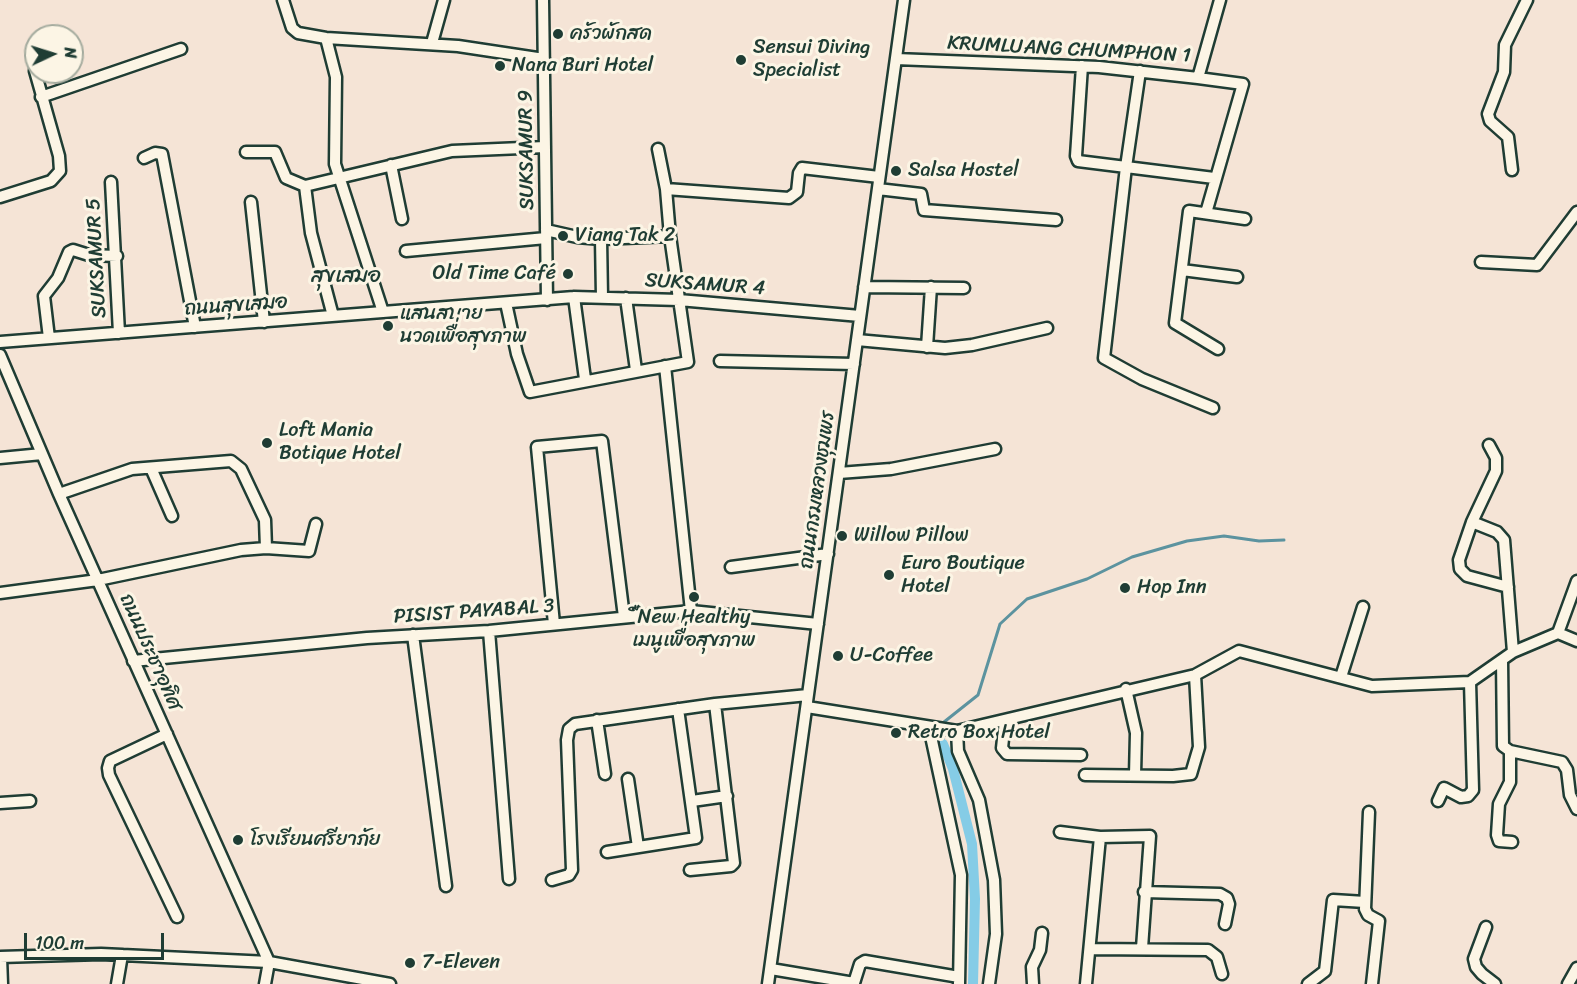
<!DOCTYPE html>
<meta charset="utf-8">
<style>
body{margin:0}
#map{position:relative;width:1577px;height:984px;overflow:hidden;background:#f5e4d6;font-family:Sriracha,sans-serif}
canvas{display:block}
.north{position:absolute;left:24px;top:24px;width:60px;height:60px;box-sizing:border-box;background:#fcf5e5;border:2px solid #a4ab9e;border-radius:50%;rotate:86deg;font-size:16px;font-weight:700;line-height:24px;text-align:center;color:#1f3d34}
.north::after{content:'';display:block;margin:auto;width:21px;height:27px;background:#1f3d34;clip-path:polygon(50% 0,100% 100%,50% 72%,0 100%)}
.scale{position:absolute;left:24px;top:933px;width:140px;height:27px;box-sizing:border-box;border:3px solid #1f3d34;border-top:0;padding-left:8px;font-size:18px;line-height:21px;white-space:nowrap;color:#1f3d34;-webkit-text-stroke:4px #fcf5e5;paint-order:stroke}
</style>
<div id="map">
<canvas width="1577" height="984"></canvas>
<div class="north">N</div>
<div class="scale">100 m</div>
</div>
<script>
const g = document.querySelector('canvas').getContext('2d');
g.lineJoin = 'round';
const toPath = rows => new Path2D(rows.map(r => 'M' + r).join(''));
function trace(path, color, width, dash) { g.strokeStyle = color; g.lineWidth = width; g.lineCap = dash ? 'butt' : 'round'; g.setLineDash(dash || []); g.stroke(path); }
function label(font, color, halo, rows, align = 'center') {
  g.font = font + ' Sriracha,"Playpen Sans Thai",sans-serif'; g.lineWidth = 6; g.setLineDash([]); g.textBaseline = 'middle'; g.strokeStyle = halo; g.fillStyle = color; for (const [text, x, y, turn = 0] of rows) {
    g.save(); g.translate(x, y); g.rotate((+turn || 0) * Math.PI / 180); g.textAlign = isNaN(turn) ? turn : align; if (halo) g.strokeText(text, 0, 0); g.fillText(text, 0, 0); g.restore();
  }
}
trace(toPath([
 [943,726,944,722,978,695,1000,624,1027,599,1087,579,1132,557,1187,541,1224,536,1259,541,1284,540],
 [943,744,943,733]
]), '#5c939f', 3);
trace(toPath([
 [943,744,953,769,972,844,975,899,973,984]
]), '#85cce6', 10);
const minor = toPath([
 [283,0,292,28,298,33,326,38,458,46,544,59],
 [543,0,547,300],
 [326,38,336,77,335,164,383,312],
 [432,43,444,0],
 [896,59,1099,67,1198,78,1220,0],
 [1082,66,1076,156,1078,161,1214,178],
 [1140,71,1126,167,1104,358,1142,379,1213,408],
 [1198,78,1243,84,1206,213],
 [41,97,181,49],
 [246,152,275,152,286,178,305,186,452,151,545,147],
 [144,158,155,153,162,154,195,327],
 [391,165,402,219],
 [1512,170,1508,137,1490,121,1488,114,1504,72,1505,45,1527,0],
 [111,182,119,333],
 [305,186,311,233,333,316],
 [666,189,789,198,797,192,799,173,802,168,879,177],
 [878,189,921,194,924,210,1056,220],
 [0,197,51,181,60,171,59,156,35,71,36,62],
 [251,202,264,322],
 [546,230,577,237,601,239,670,236],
 [601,239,602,297],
 [406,251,546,238],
 [1481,262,1537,265,1577,212],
 [1182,270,1237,277],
 [864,287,964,288],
 [574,297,585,379],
 [626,298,636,370],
 [506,303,517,354,530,392,688,362,670,236,666,189,658,149],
 [49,338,44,296,58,278,69,252,73,250,89,255,117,256],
 [857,340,945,348,972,345,1047,328],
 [0,342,574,297,679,300,860,316],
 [927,347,931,287],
 [1218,349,1175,323,1189,211,1245,219],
 [0,355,59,494,269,962],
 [720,361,854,364],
 [665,366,691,611],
 [1489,445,1496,458,1496,471,1472,522,1497,532,1504,540,1513,652],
 [0,458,42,454],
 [151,468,172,516],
 [839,473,891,469,995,449],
 [59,494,132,469,231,461,241,469,265,520,266,548],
 [1472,522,1459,560,1460,569,1467,576,1508,587],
 [731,567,828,554],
 [0,593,98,580,241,550,266,548,309,551,316,524],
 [554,624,537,447,602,441,624,617],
 [489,631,509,879],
 [1558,633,1577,641],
 [413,635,446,886],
 [1502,660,1503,746,1510,751,1562,762,1567,770,1570,795,1577,809],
 [133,661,367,638,489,631,691,611,818,624],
 [1341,677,1363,607],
 [1126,689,1136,733,1135,775],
 [807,707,957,731,1195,675,1239,651,1372,686,1470,682,1513,652,1558,633,1577,581],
 [597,720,605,774],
 [1005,721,1002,748,1007,754,1081,755],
 [929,727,961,875,959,984],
 [957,731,958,751,979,800,994,880,996,934,989,984],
 [167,734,110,761,108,768,109,775,177,917],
 [1510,751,1510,782,1499,804,1497,835,1499,841,1512,842],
 [1085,775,1173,776,1191,774,1199,747,1195,675],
 [628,779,638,847],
 [692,801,727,796],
 [1438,801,1444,788,1461,797,1468,796,1473,790,1470,682],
 [0,803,30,801],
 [1369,812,1365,909,1368,915,1379,921,1372,984],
 [1060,832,1100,837,1150,836,1142,948],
 [607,852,696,838,678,709],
 [690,870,731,866,734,863,715,704],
 [552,880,569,875,572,870,567,740,569,729,575,724,715,704,808,695],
 [1144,892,1220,894,1227,898,1229,904,1225,924],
 [1486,927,1474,959,1476,967,1482,974,1495,984],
 [1090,949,1208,950,1217,957,1222,974],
 [0,957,101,954,269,962,390,984],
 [1,957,2,984],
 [771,969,854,983,860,964,865,961,959,977],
 [117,984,122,955],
 [265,984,269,962],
 [768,984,904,0],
 [1033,984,1032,967,1040,950,1042,933],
 [1086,984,1100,837],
 [1308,984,1325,971,1333,900,1365,902],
 [1568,984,1577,968]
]);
trace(minor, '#1f3d34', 15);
trace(minor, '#fcf5e5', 10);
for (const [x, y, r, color] of [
 [558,34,6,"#1f3d34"],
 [741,60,6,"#1f3d34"],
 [500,66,6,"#1f3d34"],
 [896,171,6,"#1f3d34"],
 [563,236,6,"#1f3d34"],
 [568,274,6,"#1f3d34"],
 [388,326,6,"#1f3d34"],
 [267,443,6,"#1f3d34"],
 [842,536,6,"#1f3d34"],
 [889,575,6,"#1f3d34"],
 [1125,588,6,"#1f3d34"],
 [694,597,6,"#1f3d34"],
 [838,656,6,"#1f3d34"],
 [896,733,6,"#1f3d34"],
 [238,840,6,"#1f3d34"],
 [410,963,6,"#1f3d34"]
]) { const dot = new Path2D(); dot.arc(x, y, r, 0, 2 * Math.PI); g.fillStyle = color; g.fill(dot); trace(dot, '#fcf5e5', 2); }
label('20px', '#1f3d34', '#fcf5e5', [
 ["ครัวผักสด",570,34],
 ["Sensui Diving",753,48],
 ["Specialist",753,71],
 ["Nana Buri Hotel",512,66],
 ["Salsa Hostel",908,171],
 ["Viang Tak 2",575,236],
 ["Old Time Café",556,274,"right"],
 ["แสนสบาย",400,314],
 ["นวดเพื่อสุขภาพ",400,337],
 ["Loft Mania",279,431],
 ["Botique Hotel",279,454],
 ["Willow Pillow",854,536],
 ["Euro Boutique",901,564],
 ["Hotel",901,587],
 ["Hop Inn",1137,588],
 ["์ืNew Healthy",694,618,"center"],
 ["เมนูเพื่อสุขภาพ",694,641,"center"],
 ["U-Coffee",850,656],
 ["Retro Box Hotel",908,733],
 ["โรงเรียนศรียาภัย",250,840],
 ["7-Eleven",422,963]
], 'left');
label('20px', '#1f3d34', '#fcf5e5', [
 ["KRUMLUANG CHUMPHON 1",1069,50,3],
 ["SUKSAMUR 9",527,150,-91],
 ["SUKSAMUR 5",97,258,-93],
 ["SUKSAMUR 4",705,285,4],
 ["ถนนสุขเสมอ",236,306,-4],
 ["ถนนกรมหลวงชุมพร",818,490,-82],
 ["PISIST PAYABAL 3",474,612,-4],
 ["ถนนประชาอุทิศ",150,652,66]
]);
label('21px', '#1f3d34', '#fcf5e5', [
 ["สุขเสมอ",346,277]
]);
</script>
